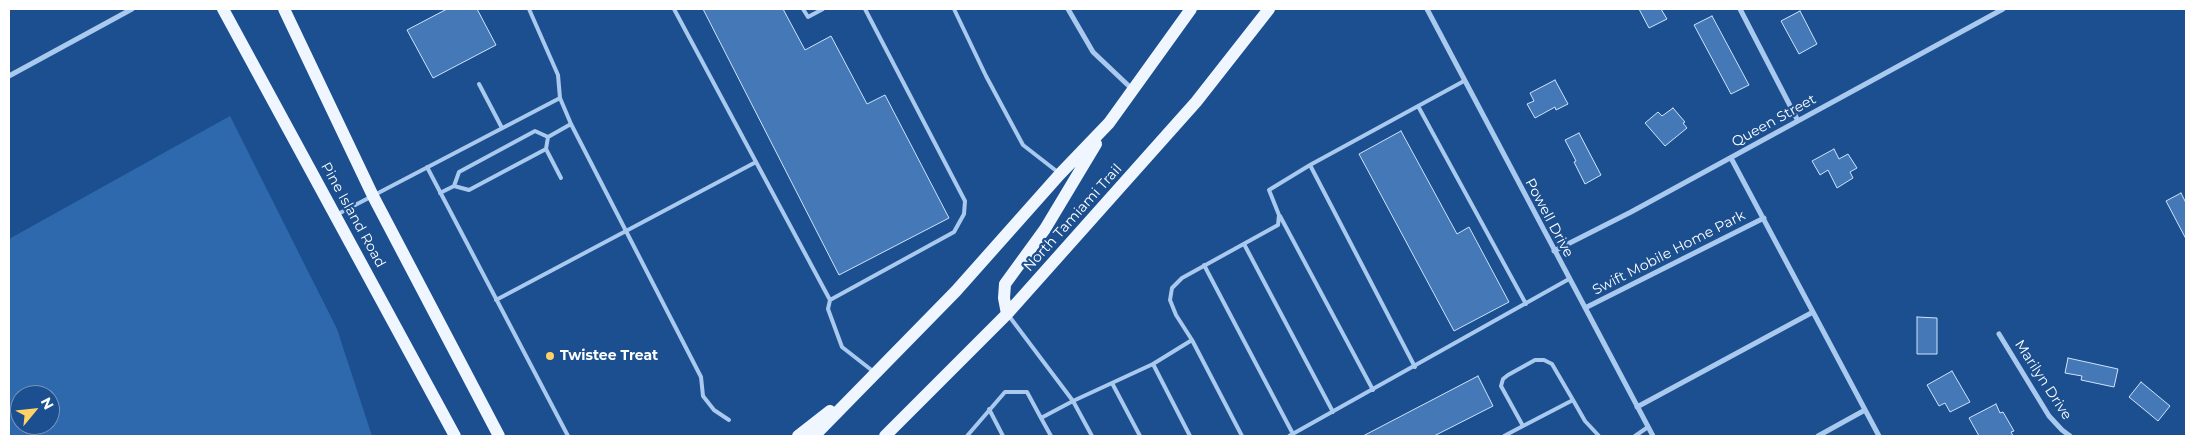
<!DOCTYPE html>
<style>
body{margin:0}
#map{position:relative;width:2195px;height:445px;overflow:hidden;background:#1b4f8f;font-family:Montserrat,sans-serif}
canvas{display:block}
.frame{position:absolute;inset:0;border:10px solid #fff;pointer-events:none}
.north{position:absolute;left:10px;top:385px;width:50px;height:50px;box-sizing:border-box;background:#1b4f8f;border:1px solid #7695bc;border-radius:50%;rotate:62deg;font-size:14px;font-weight:700;line-height:20px;text-align:center;color:#fff}
.north::after{content:'';display:block;margin:auto;width:18px;height:22px;background:#ffd166;clip-path:polygon(50% 0,100% 100%,50% 72%,0 100%)}
</style>
<div id="map">
<canvas width="2195" height="445"></canvas>
<div class="frame"></div>
<div class="north">N</div>
</div>
<script>
const g = document.querySelector('canvas').getContext('2d');
g.lineJoin = 'round';
function fillPath(path, color) { g.fillStyle = color; g.fill(path, 'evenodd'); }
const toPath = rows => new Path2D(rows.map(r => 'M' + r).join(''));
function trace(path, color, width, dash) { g.strokeStyle = color; g.lineWidth = width; g.lineCap = dash ? 'butt' : 'round'; g.setLineDash(dash || []); g.stroke(path); }
function label(font, color, halo, rows, align = 'center') {
  g.font = font + ' Montserrat,sans-serif'; g.lineWidth = 4.5; g.setLineDash([]); g.textBaseline = 'middle'; g.strokeStyle = halo; g.fillStyle = color; for (const [text, x, y, turn = 0] of rows) {
    g.save(); g.translate(x, y); g.rotate((+turn || 0) * Math.PI / 180); g.textAlign = isNaN(turn) ? turn : align; if (halo) g.strokeText(text, 0, 0); g.fillText(text, 0, 0); g.restore();
  }
}
fillPath(toPath([
 [230,116,337,329,372,436,9,436,9,239],
 [20,395,50,395,50,425,20,425]
]), '#2e69ad');
const building = toPath([
 [447,9,477,9,496,45,433,78,407,30,447,9],
 [703,9,783,9,805,50,831,36,867,104,885,95,949,218,839,275,703,9],
 [1639,9,1661,9,1667,19,1649,28,1639,9],
 [1800,11,1817,44,1799,54,1781,21,1800,11],
 [1712,16,1749,85,1731,94,1694,25,1712,16],
 [1555,80,1568,104,1556,110,1555,107,1535,118,1527,104,1534,101,1530,93,1555,80],
 [1673,108,1685,122,1683,123,1687,128,1665,146,1645,123,1658,112,1662,116,1673,108],
 [1401,131,1457,234,1469,227,1509,302,1454,331,1359,154,1401,131],
 [1579,133,1601,175,1585,184,1574,162,1576,161,1565,140,1579,133],
 [1834,149,1839,159,1848,154,1857,168,1850,172,1853,178,1837,188,1828,170,1820,175,1812,161,1834,149],
 [2181,193,2186,203,2186,239,2166,201,2181,193],
 [1917,317,1937,318,1937,354,1917,354,1917,317],
 [2068,358,2118,369,2114,387,2081,380,2082,376,2065,373,2068,358],
 [1952,371,1970,402,1950,412,1945,403,1939,406,1927,385,1952,371],
 [1478,376,1493,406,1434,436,1363,436,1478,376],
 [2141,382,2170,406,2158,421,2129,397,2141,382],
 [1996,404,2000,413,2003,412,2014,431,2011,432,2013,436,1979,436,1969,418,1996,404]
]);
fillPath(building, '#4478b7');
trace(building, '#cfe3fa', 1);
trace(toPath([
 [529,9,558,75,560,98,571,124,701,377,703,396,714,410,729,420],
 [674,9,830,300,828,309,842,347,874,372],
 [803,9,808,17,823,9],
 [954,9,986,76,1023,145,1059,173],
 [479,84,502,128],
 [1418,106,1526,304],
 [546,149,561,178],
 [1310,165,1415,367],
 [427,167,568,436],
 [454,186,459,172,535,131,548,137],
 [440,193,454,186,469,190,546,149,548,137,571,124],
 [338,214,560,98],
 [1280,216,1373,390],
 [1244,244,1333,412],
 [1204,265,1293,434],
 [496,300,756,162],
 [830,300,954,232,964,214,965,201,865,9],
 [1192,340,1242,436],
 [1153,364,1190,436],
 [1112,383,1140,436],
 [1573,400,1523,426,1501,386,1503,379,1508,375,1535,360,1544,360,1552,364,1573,400,1585,421,1599,436],
 [989,409,1003,436],
 [1041,418,1051,436],
 [967,436,1005,392,1027,392,1041,418,1073,401,1009,316],
 [1092,436,1073,401,1153,364,1192,340,1176,315,1170,300,1172,288,1182,278,1278,225,1279,215,1269,190,1310,165,1464,81],
 [1289,436,1569,279],
 [1504,436,1523,426],
 [1635,436,1648,427]
]), '#a9c9ee', 4);
trace(toPath([
 [1068,9,1093,52,1132,89],
 [1427,9,1653,436],
 [1740,9,1798,121],
 [9,76,132,9],
 [1731,158,1879,436],
 [1554,251,1631,212,2003,9],
 [1585,308,1764,218],
 [1999,334,2049,416,2062,430,2070,436],
 [1637,407,1813,312],
 [1818,436,1865,410]
]), '#a9c9ee', 5);
trace(toPath([
 [223,9,455,436],
 [284,9,373,196,499,436],
 [1007,314,1004,298,1005,284,1045,229,1096,144],
 [798,436,830,411],
 [814,436,956,291,1060,174,1109,123,1191,9],
 [885,436,1007,314,1196,102,1269,9]
]), '#f0f6ff', 12);
for (const [x, y, r, color] of [
 [550,356,5,"#ffd166"]
]) { const dot = new Path2D(); dot.arc(x, y, r, 0, 2 * Math.PI); g.fillStyle = color; g.fill(dot); trace(dot, '#1b4f8f', 2); }
label('14px', '#fff', '#1b4f8f', [
 ["Queen Street",1774,121,-29],
 ["Pine Island Road",353,215,61],
 ["North Tamiami Trail",1073,218,-48],
 ["Powell Drive",1549,218,62],
 ["Swift Mobile Home Park",1669,253,-27],
 ["Marilyn Drive",2043,380,57]
]);
label('bold 14px', '#fff', '#1b4f8f', [
 ["Twistee Treat",560,356]
], 'left');
</script>
